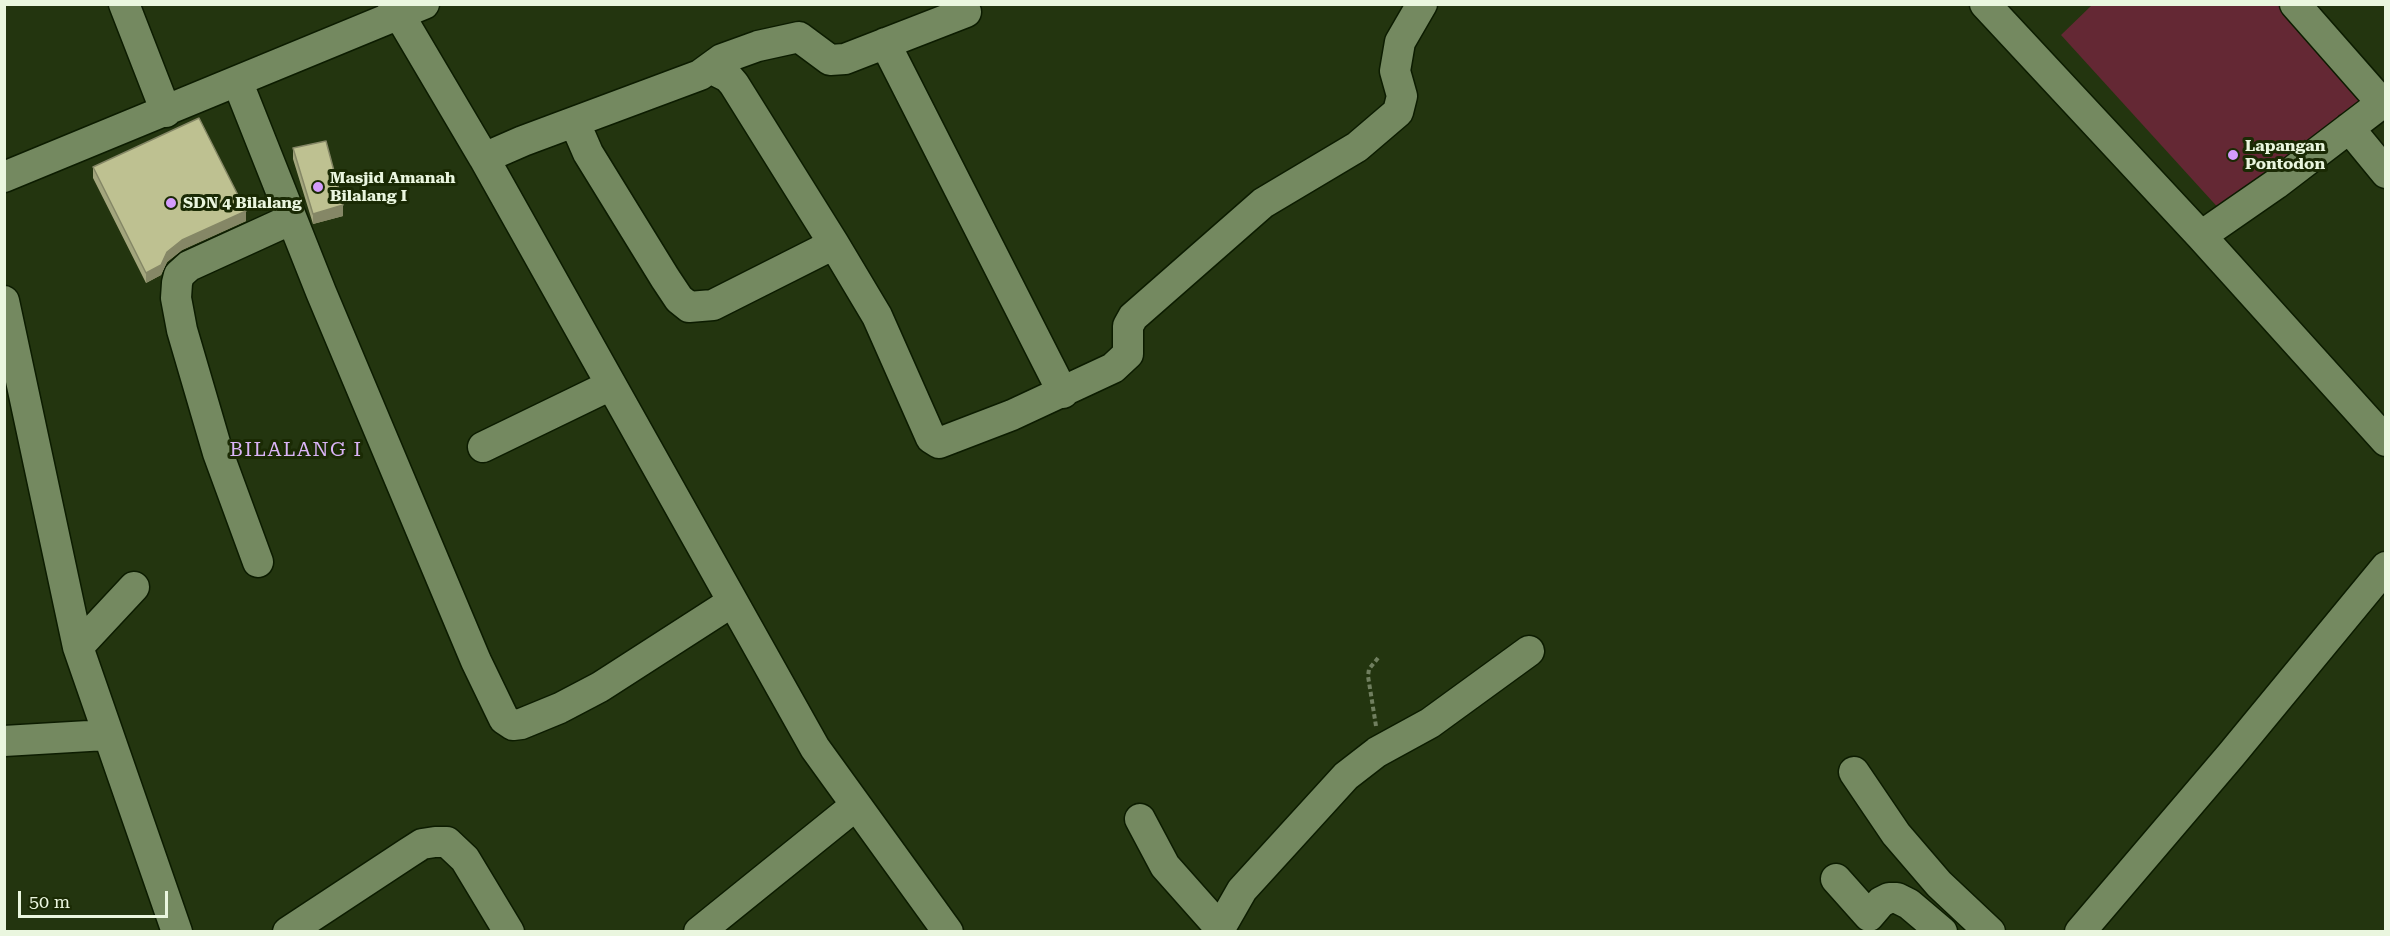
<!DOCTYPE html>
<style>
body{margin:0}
#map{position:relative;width:2390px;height:936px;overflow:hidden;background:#23350f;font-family:"Roboto Serif",serif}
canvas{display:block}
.frame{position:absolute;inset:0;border:6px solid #eaf6df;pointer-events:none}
.scale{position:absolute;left:18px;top:891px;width:150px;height:27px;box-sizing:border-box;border:3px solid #eaf6df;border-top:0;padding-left:8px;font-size:18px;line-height:21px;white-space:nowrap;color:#eaf6df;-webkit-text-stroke:4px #1a2a04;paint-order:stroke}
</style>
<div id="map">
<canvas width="2390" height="936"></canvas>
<div class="frame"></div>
<div class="scale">50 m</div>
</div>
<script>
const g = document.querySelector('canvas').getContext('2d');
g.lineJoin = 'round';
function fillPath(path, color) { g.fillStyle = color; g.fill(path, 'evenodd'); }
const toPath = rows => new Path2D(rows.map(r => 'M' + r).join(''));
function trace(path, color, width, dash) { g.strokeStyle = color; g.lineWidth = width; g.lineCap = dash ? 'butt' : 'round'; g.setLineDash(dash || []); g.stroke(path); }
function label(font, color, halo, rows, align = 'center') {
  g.font = font + ' "Roboto Serif",serif'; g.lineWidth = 6; g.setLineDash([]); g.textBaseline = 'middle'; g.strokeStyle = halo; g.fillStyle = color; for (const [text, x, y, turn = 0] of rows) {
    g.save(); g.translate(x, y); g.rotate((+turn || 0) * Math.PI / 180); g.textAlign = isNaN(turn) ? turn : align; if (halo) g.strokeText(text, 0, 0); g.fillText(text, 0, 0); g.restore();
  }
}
fillPath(toPath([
 [2092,5,2281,5,2367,99,2222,212,2061,35]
]), '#642834');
const minor = toPath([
 [124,4,166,112],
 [393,4,484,158,815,748,948,932],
 [1985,4,2201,236,2386,441],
 [2295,4,2382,103],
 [885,43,1063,393],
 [710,68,728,77,734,84,834,244,877,316,931,438,939,443,1012,415,1113,368,1128,354,1128,326,1133,317,1263,203,1357,147,1398,112,1402,96,1395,71,1400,42,1422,4],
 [238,83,321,292,476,661,504,719,513,725,521,724,560,708,600,687,732,602],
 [575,123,588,153,665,278,679,299,689,307,713,305,834,244],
 [2349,128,2386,173],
 [484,158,523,141,700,75,722,59,758,46,799,37,830,60,845,59,966,12],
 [4,177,424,4],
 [2201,236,2276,184,2386,100],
 [4,301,78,647,177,932],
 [483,447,611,385],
 [258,562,218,453,182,330,176,298,177,283,179,275,189,266,292,219],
 [78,647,134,587],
 [4,741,106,735],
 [1854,772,1896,834,1939,884,1990,932],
 [1140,819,1165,866,1220,928],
 [1836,879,1869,916,1881,902,1889,898,1897,898,1909,904,1942,932],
 [288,932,408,853,422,844,435,842,447,842,465,859,509,932],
 [699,932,855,806],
 [1218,932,1242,890,1346,776,1377,752,1430,723,1529,651],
 [2080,932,2231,755,2386,567]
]);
trace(minor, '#0c1c00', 33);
trace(toPath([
 [1376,726,1368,676,1369,669,1378,658]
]), '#707f5f', 4, [4.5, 3]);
trace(minor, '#748960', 30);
fillPath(toPath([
 [293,148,343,216,313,224,293,159],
 [93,167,246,221,182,250,167,262,161,275,146,283,93,178]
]), '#a3a67d');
fillPath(toPath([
 [343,205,343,216,313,224,313,214],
 [246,211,246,221,182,250,167,262,161,275,146,283,146,273,167,252,182,240]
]), '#858766');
const building = toPath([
 [199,118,246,211,182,240,167,252,161,265,146,273,93,167,199,118],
 [326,141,343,205,313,214,293,148,326,141]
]);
fillPath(building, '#bec191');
trace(building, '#858766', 1.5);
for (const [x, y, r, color] of [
 [2233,155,6,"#d49cfc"],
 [318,187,6,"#d49cfc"],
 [171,203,6,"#d49cfc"]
]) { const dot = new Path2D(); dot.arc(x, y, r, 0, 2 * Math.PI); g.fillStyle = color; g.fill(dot); trace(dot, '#1a2a04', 2); }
label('bold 16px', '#eaf6df', '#1a2a04', [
 ["Lapangan",2245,146],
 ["Pontodon",2245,164],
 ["Masjid Amanah",330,178],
 ["Bilalang I",330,196],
 ["SDN 4 Bilalang",183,203]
], 'left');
g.letterSpacing = '1.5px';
label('20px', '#dab4f7', '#1a2a04', [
 ["BILALANG I",296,450]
]);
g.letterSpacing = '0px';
</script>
